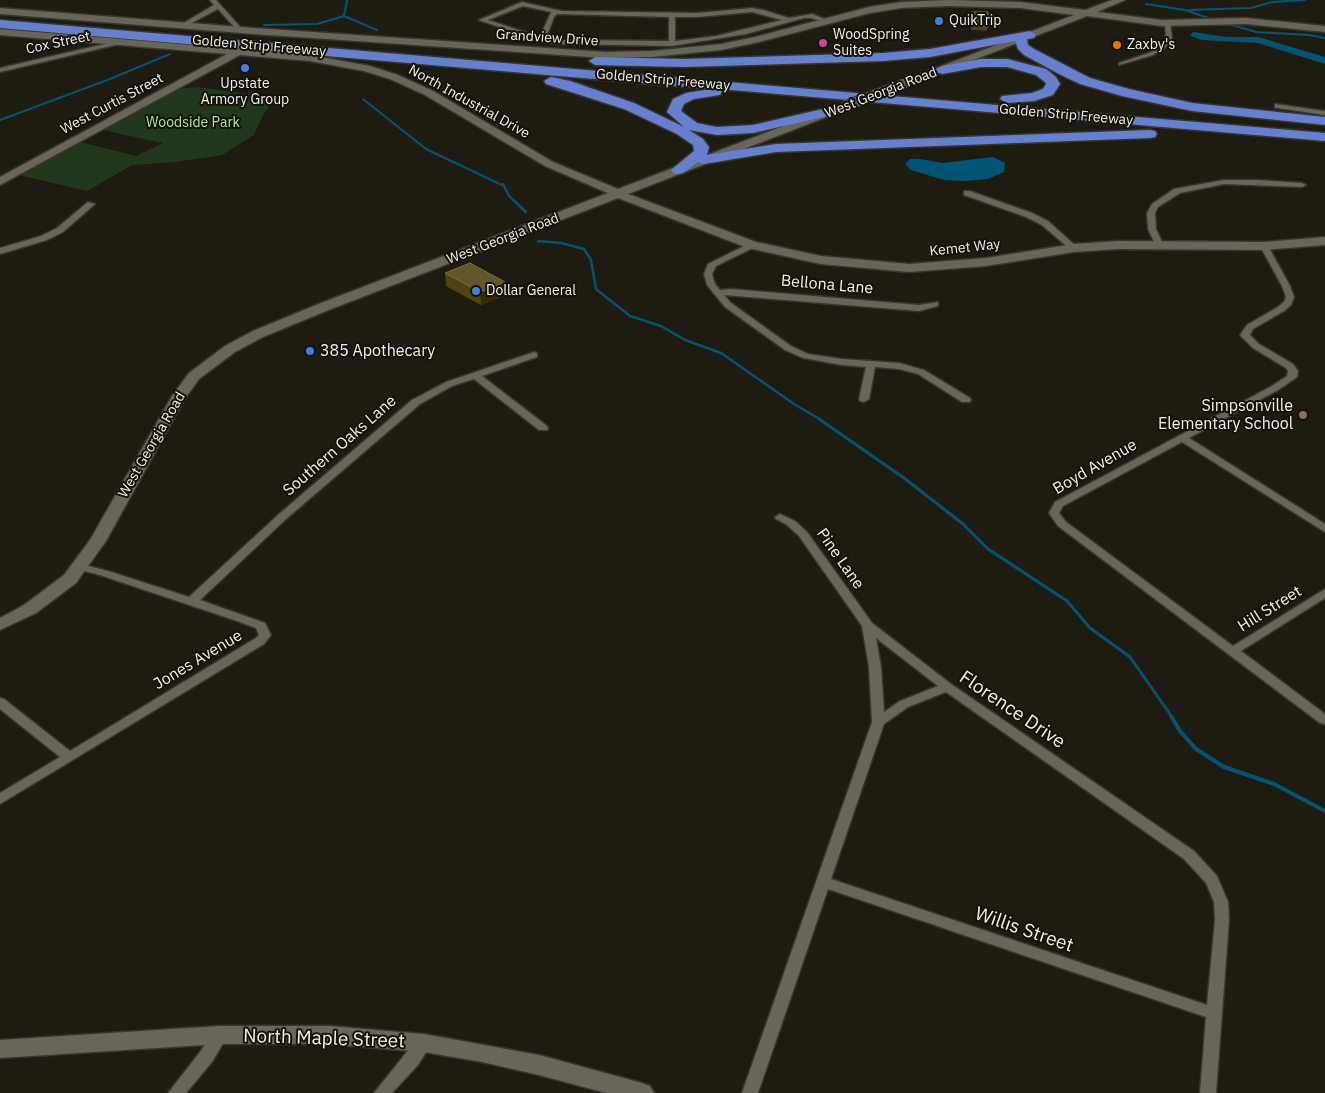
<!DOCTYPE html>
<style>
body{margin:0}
canvas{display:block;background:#1e1b11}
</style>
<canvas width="1325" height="1093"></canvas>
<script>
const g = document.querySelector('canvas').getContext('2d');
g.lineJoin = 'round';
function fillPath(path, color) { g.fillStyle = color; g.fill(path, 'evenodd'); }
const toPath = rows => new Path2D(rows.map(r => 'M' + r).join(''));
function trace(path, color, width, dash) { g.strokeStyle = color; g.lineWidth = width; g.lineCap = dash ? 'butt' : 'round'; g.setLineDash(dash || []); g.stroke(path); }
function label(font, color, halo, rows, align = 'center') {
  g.font = font + ' "IBM Plex Sans",sans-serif'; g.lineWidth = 4; g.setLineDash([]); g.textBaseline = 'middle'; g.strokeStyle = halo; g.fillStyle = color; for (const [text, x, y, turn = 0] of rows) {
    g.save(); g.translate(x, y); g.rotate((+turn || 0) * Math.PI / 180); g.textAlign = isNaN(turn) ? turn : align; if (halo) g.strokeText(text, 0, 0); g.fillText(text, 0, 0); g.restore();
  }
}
fillPath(toPath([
 [197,87,248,94,272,101,263,115,254,135,222,155,175,162,132,165,87,191,19,175,80,142,136,156,163,143,102,130,176,89]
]), '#22381c');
fillPath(toPath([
 [1193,32,1226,37,1258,37,1325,57,1325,64,1258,43,1202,40,1190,36],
 [993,157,1005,163,1004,172,988,179,966,181,944,180,911,170,905,164,910,159,920,159,942,163]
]), '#005574');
trace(toPath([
 [347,0,344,16,377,30],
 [1146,4,1185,10,1214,20],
 [1189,10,1251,8,1272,2,1305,0],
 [1225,23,1256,32,1309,35,1325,38],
 [264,25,317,24,344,16],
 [363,99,426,149,504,186],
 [0,120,110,79,170,54]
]), '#005574', 2);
trace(toPath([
 [503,184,509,196,526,212],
 [538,241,561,243,584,249,591,260,596,289,630,316,661,326,685,340,721,353,794,404,821,420]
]), '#005574', 2.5);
trace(toPath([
 [819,419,904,478,963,524,988,549,1067,601,1090,628,1130,657,1172,717]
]), '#005574', 3);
trace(toPath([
 [1171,716,1180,731,1196,749,1224,767,1274,784,1325,811]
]), '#005574', 4);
const street = toPath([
 [210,0,216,0,242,29,242,31,238,31,218,9,186,26,182,26,182,24,214,5,210,0],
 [522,2,562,11,697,13,752,8,763,10,789,18,812,14,827,20,824,22,811,18,804,18,746,34,672,46,556,44,534,39,479,20,522,2],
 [523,6,551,12,540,37,488,20,523,6],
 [752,12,782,20,716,36,675,41,675,17,697,17,752,12],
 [557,14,669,17,669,41,556,40,546,38,554,17,557,14],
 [1165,22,1170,23,1172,38,1165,48,1153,55,1119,65,1119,63,1149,53,1161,46,1166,38,1165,22],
 [122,40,125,42,124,43,0,72,0,68,122,40],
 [1275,104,1325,111,1325,115,1278,108,1275,108,1275,104],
 [1224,180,1257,180,1302,183,1306,185,1302,187,1224,184,1180,193,1158,207,1155,213,1156,229,1163,244,1159,247,1156,246,1148,229,1147,213,1152,204,1174,189,1224,180],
 [964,191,970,191,1032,213,1048,221,1078,248,1077,250,1071,250,1042,225,1026,217,964,195,964,191],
 [88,202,95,204,63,232,47,240,0,254,0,248,41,236,57,228,88,202],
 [752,242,755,243,755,247,716,266,712,274,715,284,720,290,731,289,919,305,938,302,938,306,919,311,724,295,731,303,791,346,808,354,842,359,899,363,924,370,970,398,971,400,970,402,962,402,918,374,899,369,875,367,869,399,864,402,860,401,859,399,866,367,842,365,803,358,785,350,725,307,707,285,704,274,708,264,752,242],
 [1264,243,1268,246,1290,286,1294,297,1291,305,1284,311,1253,329,1250,335,1259,344,1293,364,1298,371,1297,377,1278,390,1189,438,1325,524,1325,532,1182,442,1063,506,1059,513,1066,522,1233,646,1325,589,1325,598,1241,651,1325,714,1325,724,1320,723,1058,526,1049,513,1055,502,1272,386,1287,376,1288,371,1286,368,1253,348,1240,335,1247,325,1278,307,1284,302,1286,297,1282,286,1260,246,1264,243],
 [534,352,537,353,537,357,482,376,547,426,548,428,547,430,539,430,474,379,452,386,420,404,286,519,200,600,265,623,271,635,264,644,0,804,0,793,60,757,0,709,0,698,4,699,70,751,256,638,259,635,256,628,240,622,100,575,76,569,74,567,76,565,80,564,108,571,189,597,278,515,412,400,446,382,534,352],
 [780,514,795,521,807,532,872,623,951,684,1194,851,1217,876,1228,902,1229,920,1216,1093,1200,1093,1206,1017,828,889,758,1093,742,1093,872,722,869,667,862,626,799,536,787,525,776,519,775,517,780,514],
 [876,638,938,686,900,701,884,712,881,667,876,638],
 [946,692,1184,859,1206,883,1214,902,1215,920,1207,1005,831,879,884,724,908,707,946,692],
 [220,1029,226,1030,228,1035,212,1062,186,1093,168,1093,200,1052,214,1030,220,1029],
 [424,1037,430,1038,432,1043,418,1065,392,1093,374,1093,418,1038,424,1037]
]);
const secondary = toPath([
 [949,0,1020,2,1085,10,1112,0,1125,0,1097,12,1162,20,1246,18,1325,26,1325,32,1246,24,1162,26,1087,16,904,87,900,86,900,82,1074,15,1020,8,949,6,901,8,870,13,759,42,721,50,652,57,605,58,254,34,0,14,0,8,254,28,605,52,652,51,721,44,755,37,869,7,901,2,949,0],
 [0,29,310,55,370,66,398,75,433,91,553,162,618,189,844,103,852,103,853,105,852,107,628,194,756,242,821,256,909,264,986,258,1074,244,1118,241,1264,242,1325,237,1325,245,1264,250,1118,249,1074,252,986,266,909,272,821,264,748,248,618,198,326,311,263,337,235,352,199,379,184,400,106,541,76,583,36,613,0,630,0,618,24,605,64,575,90,540,172,396,189,373,225,346,253,331,316,305,608,193,545,166,425,95,390,79,364,71,310,61,240,55,0,185,0,177,227,54,0,35,0,29],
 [220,1026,329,1026,424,1034,539,1055,642,1083,650,1086,654,1093,606,1093,539,1075,482,1062,424,1052,329,1044,220,1044,0,1058,0,1040,220,1026]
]);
const highway = toPath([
 [0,20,1325,133,1325,141,720,89,722,92,720,95,694,99,684,104,681,111,697,123,717,127,753,125,836,106,843,110,841,113,753,133,717,135,689,130,703,139,709,147,707,155,776,144,1150,130,1155,131,1157,134,1155,137,1150,138,776,152,704,164,698,162,683,173,678,174,673,173,671,170,694,151,693,145,677,134,624,109,546,84,544,81,551,77,570,81,634,103,684,127,667,112,673,99,686,93,711,89,0,28,0,20],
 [1030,31,1036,35,1034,38,1027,39,1028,45,1034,49,1090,78,1129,89,1192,103,1325,117,1325,125,1192,111,1122,96,1080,84,1061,75,1024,55,1018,49,1015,41,930,57,883,61,685,67,595,65,589,61,595,57,685,59,883,53,930,49,1030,31],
 [981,59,1007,59,1046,69,1056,77,1060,84,1053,95,1034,101,1007,103,1000,99,1002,96,1032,93,1043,89,1046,84,1045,82,1036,75,1007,67,981,67,942,74,935,70,942,66,981,59]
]);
trace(street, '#373530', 3);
trace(secondary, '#373530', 3);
trace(highway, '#373530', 3);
fillPath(street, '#686559');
fillPath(secondary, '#686559');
fillPath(highway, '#6680ce');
const secondaryBridge = toPath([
 [848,105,904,84]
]);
trace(secondaryBridge, '#373530', 12, []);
trace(secondaryBridge, '#686559', 10);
fillPath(toPath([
 [972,12,988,12,987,31,971,30],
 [445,273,505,282,506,295,481,305,446,286]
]), '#4f4411');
fillPath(toPath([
 [505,282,506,295,481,305,480,292]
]), '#342c07');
const building = toPath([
 [972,12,988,12,988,27,972,26,972,12],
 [470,263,505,282,480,292,445,273,470,263]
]);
fillPath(building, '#615729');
trace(building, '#786f47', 1);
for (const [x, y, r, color] of [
 [939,21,5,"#3f7fe0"],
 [823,43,5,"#d1479c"],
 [1117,45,5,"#e8710a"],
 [245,68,5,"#3f7fe0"],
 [476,291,5,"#3f7fe0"],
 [310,351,5,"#3f7fe0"],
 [1303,415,5,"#8d6e63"]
]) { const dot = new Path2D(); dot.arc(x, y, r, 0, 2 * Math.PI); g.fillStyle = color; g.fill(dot); trace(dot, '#151209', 2); }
label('14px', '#f3f1eb', '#151209', [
 ["QuikTrip",949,21],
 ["WoodSpring",833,35],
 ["Suites",833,51],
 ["Zaxby's",1127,45],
 ["Upstate",245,84,"center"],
 ["Armory Group",245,100,"center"],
 ["Dollar General",486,291]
], 'left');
label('14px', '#f3f1eb', '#151209', [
 ["Grandview Drive",547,38,4],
 ["Cox Street",58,43,-12],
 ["Golden Strip Freeway",259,46,5],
 ["Golden Strip Freeway",663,80,5],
 ["West Georgia Road",881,93,-21],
 ["North Industrial Drive",469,102,29],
 ["West Curtis Street",112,104,-28],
 ["Golden Strip Freeway",1066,115,5],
 ["West Georgia Road",503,239,-21],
 ["Kemet Way",965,248,-6],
 ["West Georgia Road",152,445,-60]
]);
label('14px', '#ace79d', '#151209', [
 ["Woodside Park",193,123]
]);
label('16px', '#f3f1eb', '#151209', [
 ["Bellona Lane",827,285,5],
 ["Southern Oaks Lane",340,446,-41],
 ["Boyd Avenue",1095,467,-30],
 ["Pine Lane",840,559,55],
 ["Hill Street",1270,609,-32],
 ["Jones Avenue",198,660,-31]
]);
label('16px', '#f3f1eb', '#151209', [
 ["385 Apothecary",320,351],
 ["Simpsonville",1293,406,"right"],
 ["Elementary School",1293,424,"right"]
], 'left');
label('19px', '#f3f1eb', '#151209', [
 ["Florence Drive",1012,710,34],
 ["Willis Street",1024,930,19],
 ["North Maple Street",324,1039,2]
]);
</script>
